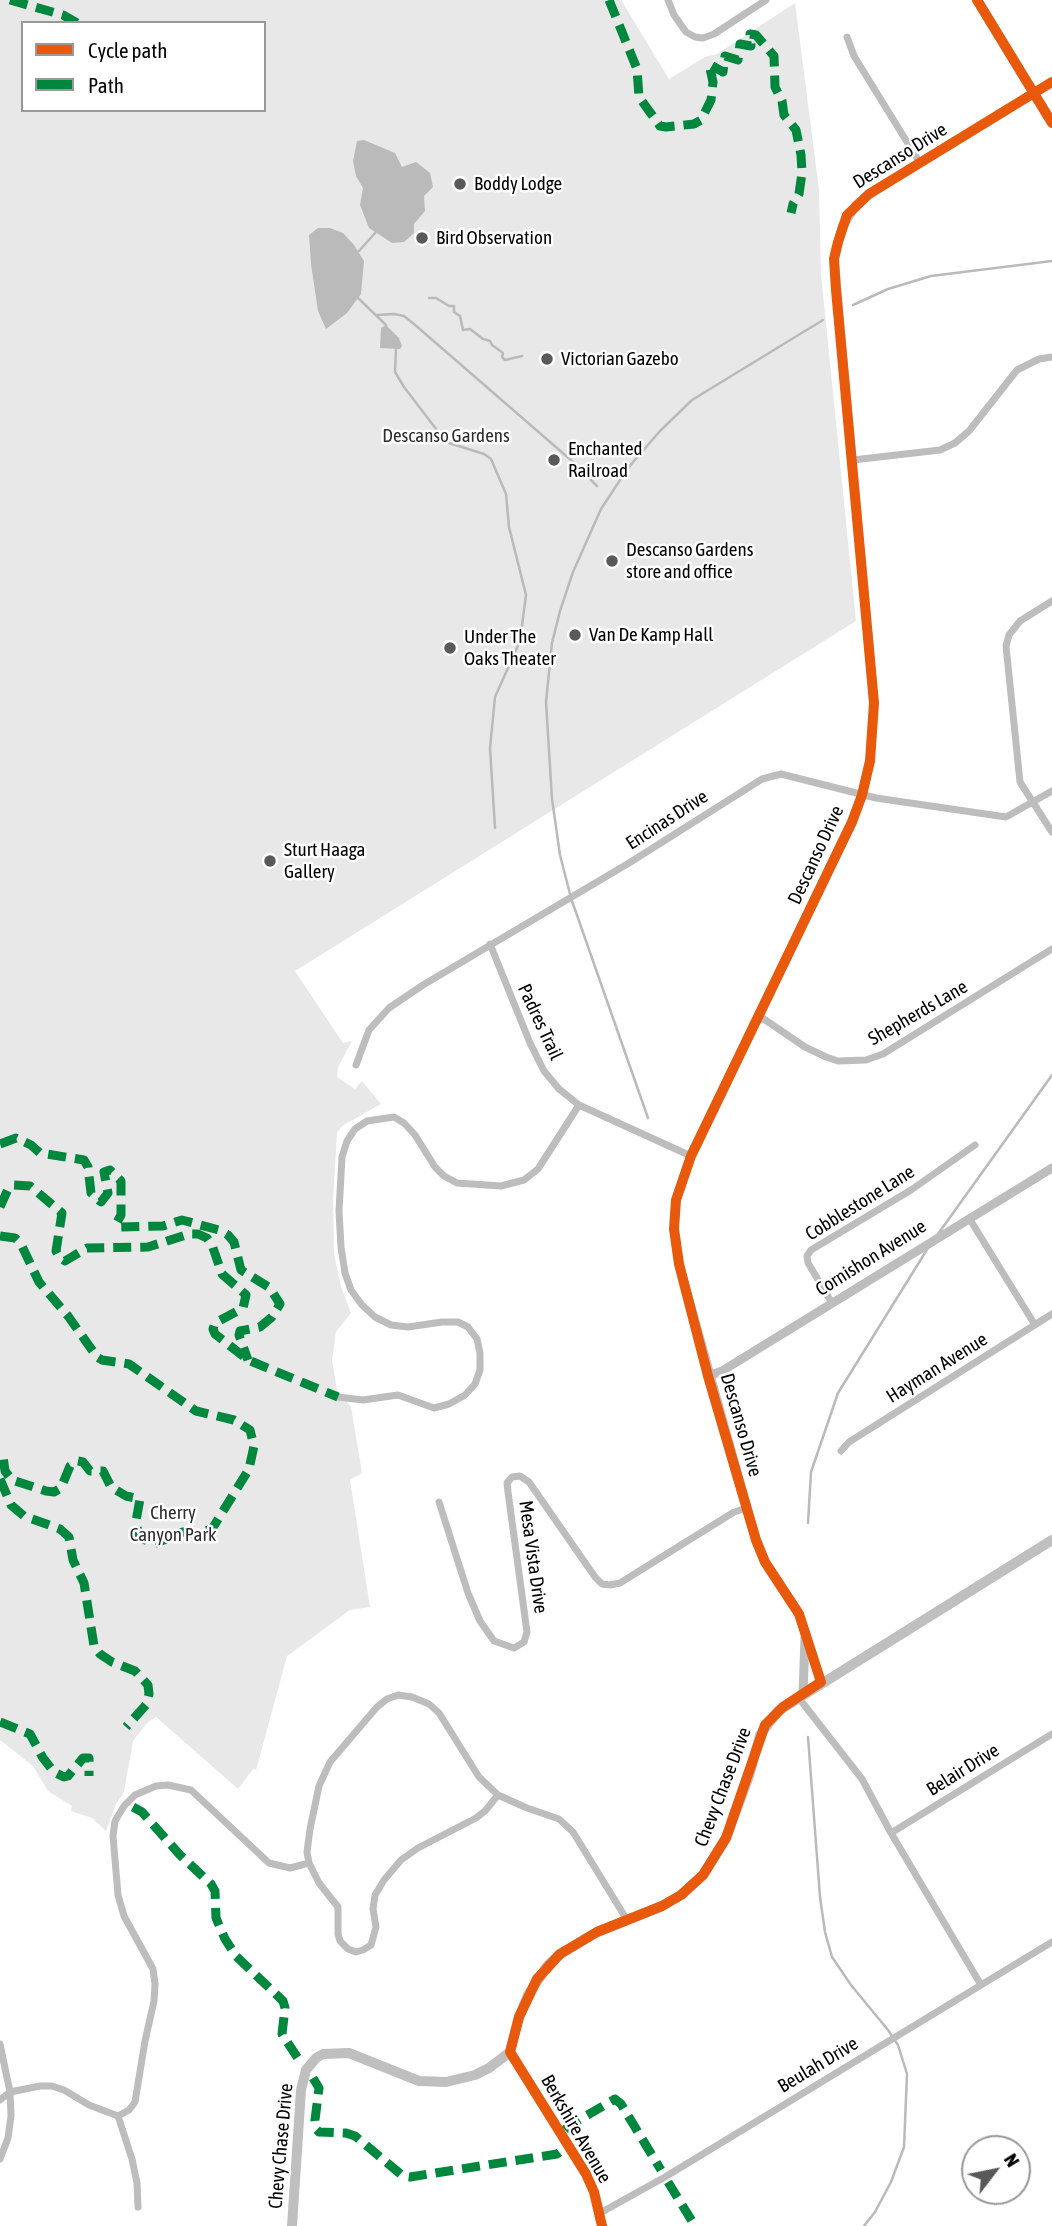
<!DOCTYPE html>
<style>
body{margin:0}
#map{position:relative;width:1052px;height:2226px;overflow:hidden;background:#fff;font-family:"Asap Condensed",sans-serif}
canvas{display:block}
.legend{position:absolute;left:21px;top:21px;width:245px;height:91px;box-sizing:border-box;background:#fff;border:2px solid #999;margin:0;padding:9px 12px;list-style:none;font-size:21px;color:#000}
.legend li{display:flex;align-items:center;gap:14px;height:35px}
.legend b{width:35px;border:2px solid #999}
.north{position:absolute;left:961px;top:2135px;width:70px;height:70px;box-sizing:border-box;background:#fff;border:2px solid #999;border-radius:50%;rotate:58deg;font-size:19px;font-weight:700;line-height:28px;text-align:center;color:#000}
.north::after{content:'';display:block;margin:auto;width:24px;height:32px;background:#595959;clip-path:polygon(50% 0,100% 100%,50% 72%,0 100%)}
</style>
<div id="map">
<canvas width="1052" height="2226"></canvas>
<ul class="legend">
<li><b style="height:9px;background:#e8590c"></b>Cycle path</li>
<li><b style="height:9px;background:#00873e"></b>Path</li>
</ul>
<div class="north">N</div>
</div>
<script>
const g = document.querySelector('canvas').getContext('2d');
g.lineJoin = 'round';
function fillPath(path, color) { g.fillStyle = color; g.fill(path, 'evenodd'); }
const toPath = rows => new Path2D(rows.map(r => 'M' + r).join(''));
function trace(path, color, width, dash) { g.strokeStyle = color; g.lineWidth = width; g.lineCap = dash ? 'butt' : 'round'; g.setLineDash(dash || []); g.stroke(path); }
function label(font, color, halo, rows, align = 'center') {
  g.font = font + ' "Asap Condensed",sans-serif'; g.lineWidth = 5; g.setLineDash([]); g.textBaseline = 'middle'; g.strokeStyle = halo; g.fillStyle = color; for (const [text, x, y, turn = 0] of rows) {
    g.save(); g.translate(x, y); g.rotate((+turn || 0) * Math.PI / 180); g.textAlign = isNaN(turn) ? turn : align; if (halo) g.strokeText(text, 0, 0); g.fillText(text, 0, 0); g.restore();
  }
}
fillPath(toPath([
 [0,0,621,0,669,79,705,57,717,54,795,3,819,190,821,274,856,621,295,971,343,1043,352,1041,338,1067,337,1077,355,1089,362,1081,381,1104,342,1126,337,1133,333,1201,334,1254,341,1287,351,1313,336,1332,332,1360,337,1390,351,1407,362,1473,350,1480,370,1607,350,1610,287,1656,256,1770,253,1769,238,1789,156,1717,147,1723,133,1741,124,1792,116,1804,106,1831,92,1818,71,1811,72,1806,48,1791,33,1766,0,1740],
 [23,23,264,23,264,110,23,110]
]), '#e8e8e8');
fillPath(toPath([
 [364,140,395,153,402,167,416,162,430,173,433,187,424,196,425,211,414,224,414,233,404,242,392,243,369,228,360,205,363,188,356,176,353,161,357,141],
 [318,228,330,228,343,233,354,245,364,261,361,294,347,313,326,329,318,311,311,264,309,235],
 [386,325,399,338,402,346,400,349,380,348,381,328]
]), '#bababa');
trace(toPath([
 [359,251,376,232],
 [358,298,386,325],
 [429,298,436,298,449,306,454,306,454,312,460,316,463,330,470,329,483,339,490,341,492,345,503,353,502,357,505,360,522,356],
 [853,305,888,289,931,276,1052,261],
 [377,315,394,314,404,316,414,324,572,461,597,486],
 [396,349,395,372,404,387,446,442,484,454,491,459,506,494,509,527,526,595,520,641,495,697,490,748,495,828],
 [570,894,560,855,552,799,546,702,552,643,560,611,573,572,601,509,628,468,660,431,692,400,823,320],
 [572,901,648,1118],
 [938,1234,1052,1075],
 [808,1523,811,1472,838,1393,928,1248],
 [808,1737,820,1897,825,1932,832,1957,851,1985,888,2030,898,2045,907,2074,904,2147,891,2182,875,2212,864,2226]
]), '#bababa', 2.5);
trace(toPath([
 [668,0,674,15,686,32,695,37,703,38,714,34,766,0],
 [847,37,854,56,920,163],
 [853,460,940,450,955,443,969,431,1017,370,1039,359,1052,357],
 [1052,601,1020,621,1009,635,1006,646,1020,782,1052,832],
 [490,944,530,1043,544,1071,559,1089,579,1105,691,1156],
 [758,1015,805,1047,826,1057,838,1061,866,1060,883,1054,1052,949],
 [356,1065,369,1030,389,1008,423,985,629,863,762,779,781,774,876,798,1006,817,1052,791],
 [969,1218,1035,1325],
 [832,1303,808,1263,807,1256,811,1250,911,1190,975,1145],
 [338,1397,363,1400,398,1395,434,1408,449,1404,465,1395,475,1384,480,1370,480,1353,477,1339,468,1327,458,1322,442,1322,408,1327,391,1325,375,1317,362,1305,351,1290,345,1273,341,1247,339,1211,342,1157,347,1141,355,1129,367,1121,394,1117,404,1123,415,1135,435,1167,444,1176,457,1183,501,1186,524,1180,538,1169,579,1105],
 [841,1451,849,1442,1052,1314],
 [439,1502,468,1593,480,1621,494,1641,514,1648,524,1642,527,1632,508,1492,507,1483,512,1477,520,1476,529,1482,595,1577,602,1584,610,1585,620,1583,734,1512,747,1508],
 [798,1697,862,1779,891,1833,981,1985],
 [498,1795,485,1811,476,1818,418,1848,401,1860,384,1880,375,1895,373,1909,376,1927,371,1945,363,1950,356,1952,348,1949,340,1941,338,1934,338,1907,319,1883,309,1863,307,1852,310,1829,319,1786,330,1762,377,1707,387,1699,398,1695,412,1697,429,1704,439,1713,479,1777,498,1795,527,1808,559,1819,573,1832,627,1920],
 [891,1833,1052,1734],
 [0,2044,10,2092,11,2116,8,2138,0,2159],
 [0,2100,10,2092,40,2086,52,2086,64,2090,89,2105,118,2116,129,2110,135,2102,145,2041,154,2001,155,1984,153,1969,124,1916,118,1895,113,1836,115,1821,124,1806,135,1795,156,1786,168,1785,191,1790,269,1863,290,1868,309,1863],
 [118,2116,132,2159,137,2183,138,2207],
 [600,2213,665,2177,1052,1942]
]), '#bdbdbd', 7);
trace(toPath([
 [708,1376,722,1371,1052,1168],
 [821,1682,799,1614,765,1562,756,1540,679,1264,674,1229,676,1200,691,1156,852,822,862,795,870,761,874,703,834,259,842,227,856,205,869,194,1052,82],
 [803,1694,805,1638],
 [510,2052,586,2174,594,2192,602,2226]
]), '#bdbdbd', 9);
trace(toPath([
 [977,0,1052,123],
 [292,2226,301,2090,306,2070,316,2058,323,2054,349,2053,419,2081,446,2082,475,2075,489,2068,510,2052,519,2017,528,1995,548,1965,560,1954,597,1932,662,1906,681,1895,703,1875,726,1838,749,1776,760,1735,778,1711,1052,1540]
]), '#bfbfbf', 10);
trace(toPath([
 [10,0,63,15,77,23],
 [609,0,637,69,639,97,660,126,666,127,694,124,701,120,711,100,713,82,709,64,723,72,725,56,738,60,740,44,751,46,750,34,756,35,774,56,775,87,782,101,784,115,796,130,801,155,802,173,799,194,793,204,791,213],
 [0,1144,16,1138,31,1145,40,1153,84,1160,88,1167,91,1193,101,1202,108,1193,104,1172,110,1170,121,1181,121,1215,116,1224,121,1227,163,1226,182,1220,219,1230,228,1235,234,1242,241,1270,270,1288,280,1304,272,1317,260,1327,240,1331,239,1335,248,1360],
 [0,1207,8,1189,14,1185,30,1186,62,1213,56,1251,59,1257,65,1261,87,1248,148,1247,189,1234,198,1234,207,1238,212,1245,222,1274,246,1295,243,1308,215,1323,213,1329,215,1334,248,1360,338,1397],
 [0,1236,15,1238,21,1244,39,1282,68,1316,97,1357,102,1360,129,1364,196,1411,234,1420,250,1430,254,1446,249,1469,212,1529,195,1534,183,1532,154,1544,141,1538,138,1532,136,1521,140,1499,126,1496,111,1487,103,1471,90,1471,83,1462,78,1461,70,1466,61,1488,54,1492,46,1491,12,1480,5,1471,3,1456,0,1453],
 [0,1479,11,1505,24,1516,60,1529,69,1537,73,1560,84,1583,94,1646,100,1654,112,1662,135,1671,148,1685,149,1694,146,1705,126,1727],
 [0,1722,30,1734,43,1758,54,1772,64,1777,68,1776,83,1758,89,1758,89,1776],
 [133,1807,142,1812,180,1855,211,1884,215,1891,216,1918,225,1939,236,1956,283,2001,285,2008,282,2034,301,2063],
 [313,2078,319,2088,315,2120,316,2129,319,2132,346,2133,355,2136,403,2176,410,2177,557,2154,562,2150],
 [565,2130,570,2125,615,2099,621,2104,661,2170],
 [668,2182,695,2226]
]), '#00873e', 9, [18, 9]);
trace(toPath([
 [977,0,1052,123],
 [602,2226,594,2192,586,2174,510,2052,519,2017,537,1979,560,1954,597,1932,662,1906,681,1895,703,1875,726,1838,765,1725,783,1707,821,1682,799,1614,765,1562,756,1540,708,1376,679,1264,674,1229,676,1200,691,1156,852,822,862,795,870,761,874,703,836,290,834,259,838,242,847,215,869,194,1052,82]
]), '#e8590c', 10);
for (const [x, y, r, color] of [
 [460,184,7,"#595959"],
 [422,238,7,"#595959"],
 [547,359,7,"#595959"],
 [554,460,7,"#595959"],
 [612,561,7,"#595959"],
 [575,635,7,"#595959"],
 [450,648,7,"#595959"],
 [270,861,7,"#595959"]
]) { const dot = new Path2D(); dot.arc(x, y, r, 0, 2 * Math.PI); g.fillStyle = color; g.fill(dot); trace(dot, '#fff', 2.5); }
label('19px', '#000', '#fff', [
 ["Descanso Drive",900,156,-32],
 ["Encinas Drive",667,820,-33],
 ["Descanso Drive",816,855,-65],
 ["Shepherds Lane",918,1013,-30],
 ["Padres Trail",540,1022,65],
 ["Cobblestone Lane",860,1203,-32],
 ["Cornishon Avenue",871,1258,-32],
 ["Hayman Avenue",937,1368,-32],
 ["Descanso Drive",741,1425,74],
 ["Mesa Vista Drive",533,1557,82],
 ["Belair Drive",963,1770,-32],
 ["Chevy Chase Drive",723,1787,-69],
 ["Beulah Drive",818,2065,-31],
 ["Berkshire Avenue",576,2129,60],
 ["Chevy Chase Drive",281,2146,-85]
]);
label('19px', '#000', '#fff', [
 ["Boddy Lodge",474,184],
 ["Bird Observation",436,238],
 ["Victorian Gazebo",561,359],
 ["Enchanted",568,449],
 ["Railroad",568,471],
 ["Descanso Gardens",626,550],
 ["store and office",626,572],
 ["Van De Kamp Hall",589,635],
 ["Under The",464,637],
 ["Oaks Theater",464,659],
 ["Sturt Haaga",284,850],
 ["Gallery",284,872]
], 'left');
label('19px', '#2d2d2d', '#fff', [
 ["Descanso Gardens",446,436],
 ["Cherry",173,1513],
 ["Canyon Park",173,1535]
]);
</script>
